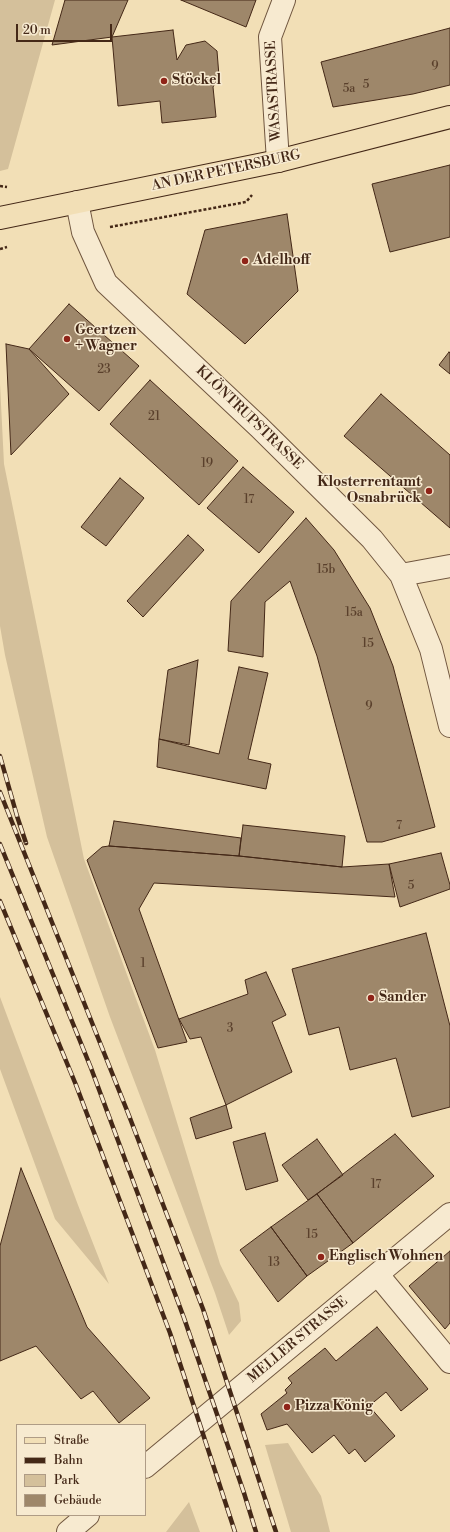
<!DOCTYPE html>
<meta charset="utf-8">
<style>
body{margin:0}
#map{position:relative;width:450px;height:1532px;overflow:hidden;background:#f2dfb6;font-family:"Libre Bodoni",serif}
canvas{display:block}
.legend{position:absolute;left:16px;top:1424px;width:130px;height:92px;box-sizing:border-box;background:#f7ead0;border:1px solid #af9c86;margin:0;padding:5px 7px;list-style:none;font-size:12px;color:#442817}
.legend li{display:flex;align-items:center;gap:8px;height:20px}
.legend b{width:20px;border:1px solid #af9c86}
.scale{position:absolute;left:16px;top:24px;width:96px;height:18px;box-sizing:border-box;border:2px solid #442817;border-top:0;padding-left:5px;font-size:12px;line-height:14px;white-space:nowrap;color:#442817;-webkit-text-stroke:3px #f7ead0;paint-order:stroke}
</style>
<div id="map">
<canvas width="450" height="1532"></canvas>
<ul class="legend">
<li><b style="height:5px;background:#f2dfb6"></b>Straße</li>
<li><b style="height:5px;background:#442817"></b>Bahn</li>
<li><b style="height:11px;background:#d4c09b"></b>Park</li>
<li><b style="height:11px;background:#9e876a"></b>Gebäude</li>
</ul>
<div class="scale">20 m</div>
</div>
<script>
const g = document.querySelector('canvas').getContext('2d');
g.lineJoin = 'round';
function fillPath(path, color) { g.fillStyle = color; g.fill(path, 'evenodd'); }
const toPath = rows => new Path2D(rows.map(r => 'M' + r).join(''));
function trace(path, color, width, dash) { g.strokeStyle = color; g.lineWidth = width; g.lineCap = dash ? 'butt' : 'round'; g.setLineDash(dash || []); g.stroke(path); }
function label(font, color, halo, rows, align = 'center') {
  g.font = font + ' "Libre Bodoni",serif'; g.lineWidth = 3; g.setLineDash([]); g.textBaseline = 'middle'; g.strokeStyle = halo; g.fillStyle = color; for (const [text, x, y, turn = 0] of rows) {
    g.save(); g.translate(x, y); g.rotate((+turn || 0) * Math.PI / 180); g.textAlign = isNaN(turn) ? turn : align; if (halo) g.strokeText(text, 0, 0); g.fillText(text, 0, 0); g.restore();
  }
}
fillPath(toPath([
 [0,0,55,0,8,169,0,171],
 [0,384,4,464,84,859,155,1050,220,1264,239,1303,241,1321,229,1335,215,1293,110,1017,47,837,5,655,0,626],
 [0,997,78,1205,109,1284,55,1219,0,1069],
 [288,1443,321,1496,330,1532,291,1532,265,1445],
 [189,1502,200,1532,166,1532]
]), '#d4c09b');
const building = toPath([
 [65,0,128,0,112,37,52,45,65,0],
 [181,0,256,0,246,27,181,0],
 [450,28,450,85,413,94,333,107,321,62,450,28],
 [173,30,177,60,186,45,205,41,217,51,219,76,213,87,216,117,162,123,160,101,118,106,112,37,173,30],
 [450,165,450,237,390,252,372,184,450,165],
 [287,214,298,291,245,344,187,294,205,230,287,214],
 [69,304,139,366,99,411,29,349,69,304],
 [6,344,29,349,69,394,11,455,6,344],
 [449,352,450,353,450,374,439,365,449,352],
 [150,380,238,461,199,505,110,424,150,380],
 [381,394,450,455,450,528,344,436,381,394],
 [243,467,294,512,259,553,207,508,243,467],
 [120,478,144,498,106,546,81,527,120,478],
 [306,518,334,550,370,608,393,666,435,827,382,842,367,842,317,656,290,581,265,602,263,657,228,651,231,601,306,518],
 [188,535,204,550,143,617,127,601,188,535],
 [198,660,189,745,159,739,168,670,198,660],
 [239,667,268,673,248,759,271,764,266,789,157,767,159,739,219,754,239,667],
 [114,821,241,838,239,856,109,846,114,821],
 [243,825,345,836,342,867,239,856,243,825],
 [109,846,239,856,342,867,389,864,395,897,154,883,139,909,187,1042,158,1048,87,860,102,847,109,846],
 [441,853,450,885,450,889,400,907,389,864,441,853],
 [426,933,450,1026,450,1107,412,1117,396,1058,350,1070,339,1027,309,1035,292,969,426,933],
 [266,972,286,1015,272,1022,292,1072,226,1105,201,1037,190,1039,179,1019,248,994,245,980,266,972],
 [226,1105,232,1128,196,1139,190,1118,226,1105],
 [265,1133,278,1181,246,1190,233,1142,265,1133],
 [395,1134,434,1176,353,1243,317,1194,395,1134],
 [317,1139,343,1175,308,1200,282,1165,317,1139],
 [21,1168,87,1327,150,1398,119,1423,93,1391,81,1399,36,1346,0,1361,0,1246,21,1168],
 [317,1194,353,1243,307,1276,271,1227,317,1194],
 [271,1227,307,1276,278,1302,240,1250,271,1227],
 [450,1251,450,1323,445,1329,409,1286,450,1251],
 [377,1327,428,1389,401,1411,386,1392,369,1406,395,1436,365,1462,355,1449,349,1454,334,1435,312,1453,287,1424,267,1430,261,1414,287,1393,285,1390,292,1383,288,1378,325,1348,336,1361,377,1327]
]);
fillPath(building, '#9e876a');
trace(building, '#442817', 1);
const minor = toPath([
 [278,161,270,37,284,0],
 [77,202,83,232,106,283,259,427,372,539,401,575,431,649,450,726],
 [401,575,450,566],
 [378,1275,450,1362],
 [145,1467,450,1214],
 [68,1532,88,1515]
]);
const major = toPath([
 [0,218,278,161,450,117]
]);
trace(minor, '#70563f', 24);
trace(major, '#442817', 24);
trace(toPath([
 [0,186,7,187],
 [110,227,246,202,252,195],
 [0,249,7,247]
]), '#442817', 2.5, [3, 2]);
trace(minor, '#f7ead0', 22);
trace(major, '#f2dfb6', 22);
const rail = toPath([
 [0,756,17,816,26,843],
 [0,792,128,1113,203,1309,276,1532],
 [0,844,91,1068,184,1318,244,1493,256,1532],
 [0,901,76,1085,170,1333,235,1532]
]);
trace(rail, '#442817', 4.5);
trace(rail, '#f7ead0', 3, [9]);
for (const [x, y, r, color] of [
 [164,81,4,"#8f2418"],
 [245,261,4,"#8f2418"],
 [67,339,4,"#8f2418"],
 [429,491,4,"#8f2418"],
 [371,998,4,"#8f2418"],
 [321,1257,4,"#8f2418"],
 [287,1407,4,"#8f2418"]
]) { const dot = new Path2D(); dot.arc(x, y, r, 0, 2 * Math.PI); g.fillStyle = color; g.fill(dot); trace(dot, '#f7ead0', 1.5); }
label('12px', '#5a402c', null, [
 ["9",435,67],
 ["5",366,85],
 ["5a",349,89],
 ["23",104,370],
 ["21",154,417],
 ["19",207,464],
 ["17",249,500],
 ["15b",326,570],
 ["15a",354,613],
 ["15",368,644],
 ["9",369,707],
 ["7",399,826],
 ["5",411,886],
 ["1",143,964],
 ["3",230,1029],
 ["17",376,1185],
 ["15",312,1235],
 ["13",274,1263]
]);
label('bold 14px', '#442817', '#f7ead0', [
 ["Stöckel",172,81],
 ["Adelhoff",253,261],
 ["Geertzen",75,331],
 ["+ Wagner",75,347],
 ["Klosterrentamt",421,483,"right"],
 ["Osnabrück",421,499,"right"],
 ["Sander",379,998],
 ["Englisch Wohnen",329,1257],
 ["Pizza König",295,1407]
], 'left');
label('14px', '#442817', '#f7ead0', [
 ["WASASTRASSE",274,91,-93],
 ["AN DER PETERSBURG",226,171,-12],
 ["KLÖNTRUPSTRASSE",249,418,44],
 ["MELLER STRASSE",298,1340,-40]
]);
</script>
